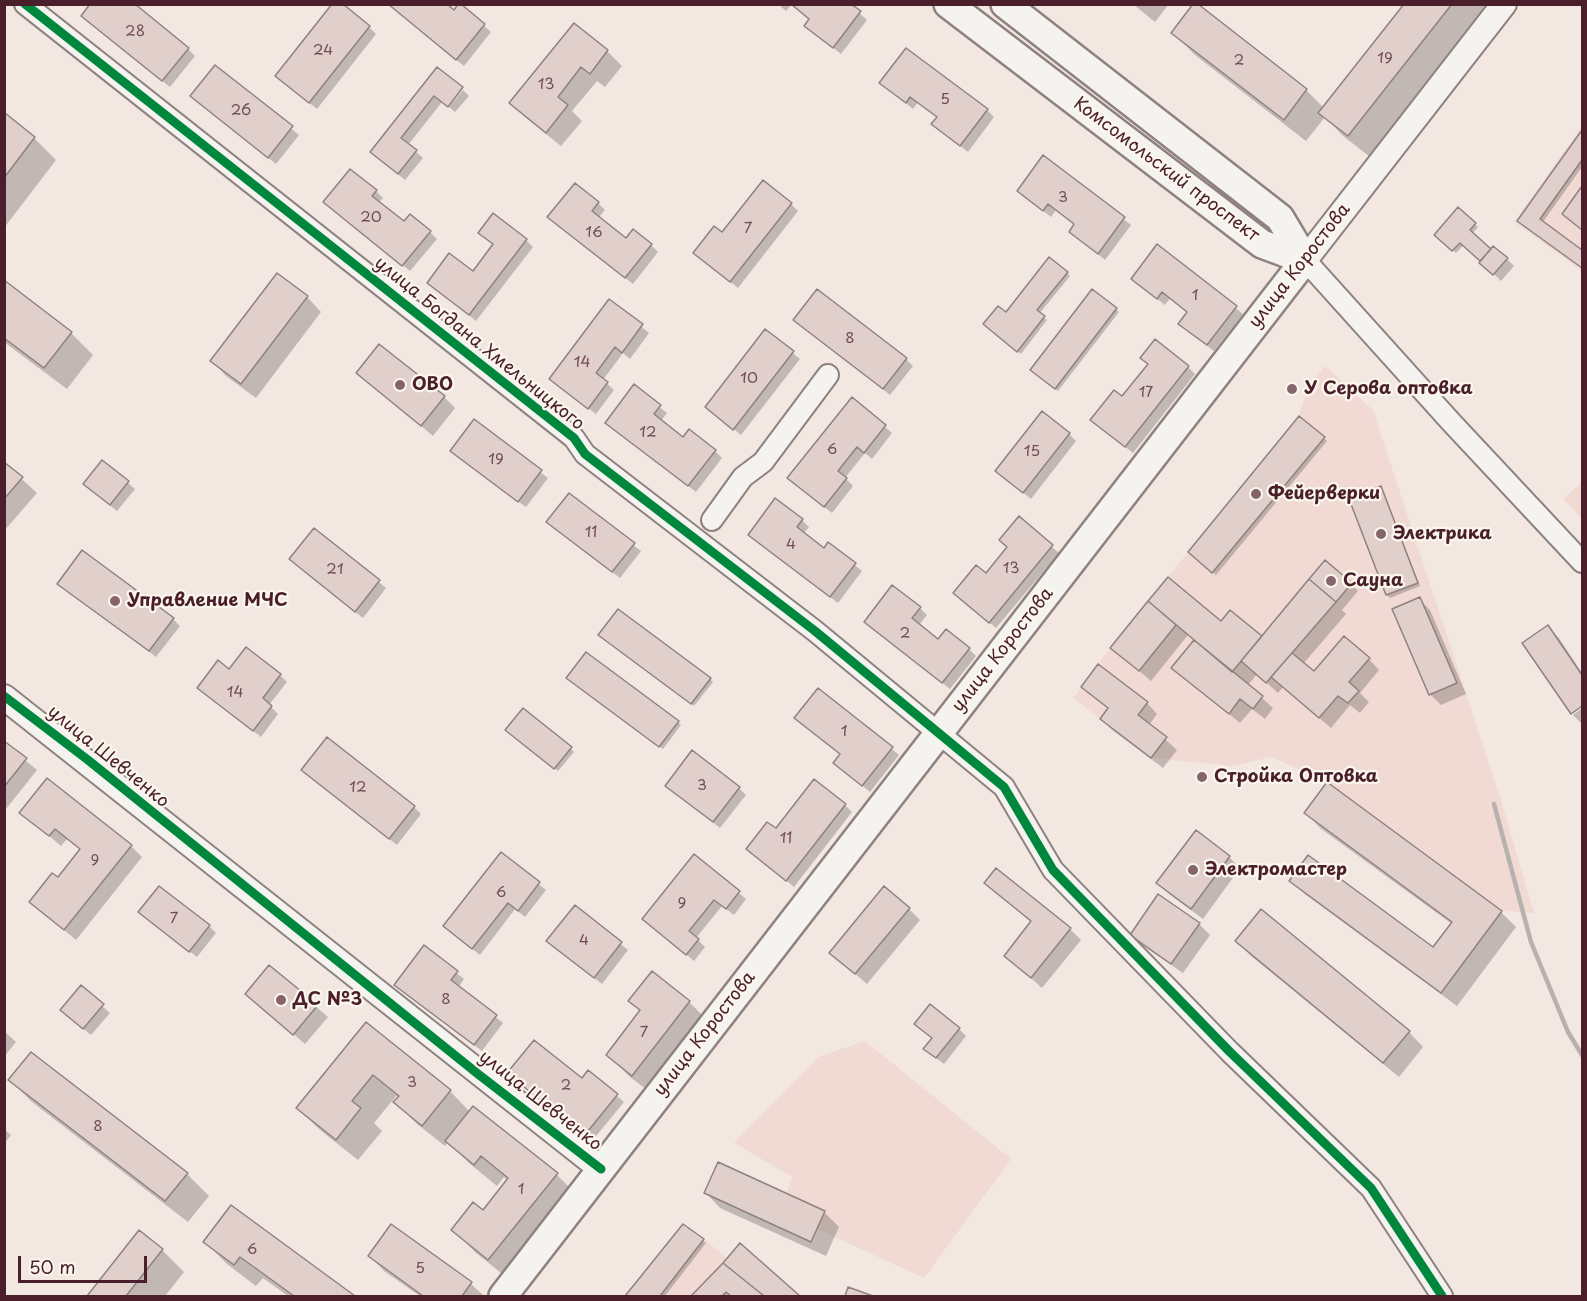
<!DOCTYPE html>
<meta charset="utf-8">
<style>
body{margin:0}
#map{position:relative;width:1587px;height:1301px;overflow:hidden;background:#f2e7e1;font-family:"Playpen Sans",sans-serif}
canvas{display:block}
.frame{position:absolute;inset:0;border:6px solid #4a1f2b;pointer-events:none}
.scale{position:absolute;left:18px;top:1256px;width:129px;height:27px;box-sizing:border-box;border:3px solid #4a1f2b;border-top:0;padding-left:8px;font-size:18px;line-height:21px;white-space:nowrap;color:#4a1f2b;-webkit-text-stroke:4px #fbf7ec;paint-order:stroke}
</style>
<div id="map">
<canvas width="1587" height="1301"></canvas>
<div class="frame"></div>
<div class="scale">50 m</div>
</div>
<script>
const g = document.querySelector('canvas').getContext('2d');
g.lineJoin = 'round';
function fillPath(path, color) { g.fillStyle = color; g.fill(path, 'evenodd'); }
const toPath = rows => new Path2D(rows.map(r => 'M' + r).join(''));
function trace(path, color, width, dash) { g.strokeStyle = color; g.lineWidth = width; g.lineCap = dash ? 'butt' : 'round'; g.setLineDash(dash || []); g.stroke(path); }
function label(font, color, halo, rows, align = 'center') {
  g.font = font + ' "Playpen Sans",sans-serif'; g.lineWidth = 4.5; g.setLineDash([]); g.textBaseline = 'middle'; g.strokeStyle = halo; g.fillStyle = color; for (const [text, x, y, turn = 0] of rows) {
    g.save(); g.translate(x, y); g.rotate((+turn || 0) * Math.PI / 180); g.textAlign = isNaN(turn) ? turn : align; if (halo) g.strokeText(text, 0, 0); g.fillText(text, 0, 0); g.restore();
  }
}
fillPath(toPath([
 [1582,126,1582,271,1514,222],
 [1325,366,1373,410,1500,797,1534,913,1502,911,1327,782,1271,757,1233,766,1151,758,1073,698,1110,648,1299,416,1308,386],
 [1582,482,1582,519,1563,499],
 [865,1041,1011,1159,924,1278,817,1229,825,1211,786,1193,793,1177,734,1143,818,1057],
 [683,1224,704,1239,771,1296,625,1296]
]), '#f1dad4');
fillPath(toPath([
 [388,4,444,4,454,12,460,5,491,32,464,66],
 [778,4,849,4,867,20,841,54,806,26,810,19,791,5,786,11],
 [1133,4,1169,4,1155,22],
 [1195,4,1306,90,1324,108,1406,4,1484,4,1488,8,1370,157,1342,135,1325,117,1306,141,1195,55,1173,33],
 [90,23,188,49,195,56,170,87],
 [574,25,607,51,622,66,605,87,597,81,572,111,582,121,561,146,526,118,511,103],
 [369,27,376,34,317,109,284,83],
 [215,67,299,135,276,164,199,103],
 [437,69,442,102,408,145,423,158,405,180,379,159],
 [881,83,987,110,994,117,968,152,933,124,938,117,918,102,913,109],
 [463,90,469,96,455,112,449,107],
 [5,115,34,138,56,160,4,228],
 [1582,133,1582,167,1543,222,1582,252,1582,267,1519,221],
 [1044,157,1131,225,1105,260,1071,232,1075,225,1056,210,1051,217,1026,197],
 [1582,189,1582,229,1564,214],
 [376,191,383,198,378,203,404,223,430,232,437,239,410,271,332,209],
 [598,203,605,210,598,218,626,240,651,245,658,252,633,284,556,224],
 [791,204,798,211,738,288,702,260,722,235],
 [1458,209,1478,227,1472,234,1491,251,1507,259,1514,266,1501,281,1464,245,1456,253,1436,235],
 [487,239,526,240,533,247,476,321,429,283,473,273,495,245],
 [1157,246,1243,314,1214,351,1187,331,1189,313,1170,298,1165,305,1140,285],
 [1067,273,1070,276,1039,314,1047,320,1021,354,988,327],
 [4,282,71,333,93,355,67,389,4,342],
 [307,297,321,312,256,398,226,376,212,361],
 [610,301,649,333,630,359,623,353,603,380,614,390,596,414,558,385],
 [1116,309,1119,312,1058,391,1035,373],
 [802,326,906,359,913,366,890,395],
 [766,331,800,359,741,435,707,407],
 [1188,367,1195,374,1133,453,1099,426,1122,399],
 [358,373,444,397,455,408,433,436],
 [634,387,667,413,661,421,684,439,715,451,722,458,696,492,614,429],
 [852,399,892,433,872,459,865,453,845,478,853,486,832,513,796,485],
 [474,421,548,478,526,507,459,458],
 [1069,434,1076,441,1031,499,997,471],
 [1324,438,1327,441,1216,575,1193,555],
 [103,462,135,489,117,511,92,491],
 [4,463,37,493,4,531],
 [1380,488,1383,491,1420,586,1390,598,1387,595,1351,500],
 [569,495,641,551,620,578,555,529],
 [1019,519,1059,553,996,628,962,600,1009,548],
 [802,520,809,527,803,534,824,550,829,544,862,571,838,603,757,541],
 [315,530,386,588,363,618,298,566],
 [1351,584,1358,591,1342,610,1346,614,1303,664,1314,673,1369,659,1379,670,1360,693,1369,702,1360,713,1350,705,1331,728,1283,687,1278,693,1257,674,1248,685,1273,708,1265,719,1252,709,1240,723,1173,668,1195,641,1188,635,1151,681,1112,648,1149,602,1222,623,1262,638],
 [66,590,173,619,180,626,156,657],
 [1419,599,1430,610,1466,694,1441,705,1430,694],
 [920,608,927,615,919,625,938,641,969,649,976,656,950,689,866,622],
 [1548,627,1559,638,1582,673,1582,705,1572,712],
 [603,638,710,679,713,682,694,706],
 [230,671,280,675,287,682,269,705,278,714,261,737,199,688],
 [571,681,678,722,681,725,663,749],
 [1083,687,1147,703,1157,714,1149,725,1177,750,1163,768,1112,730,1102,719,1109,709],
 [818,690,899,755,870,792,842,769,841,755],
 [1582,708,1582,724,1573,715],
 [510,733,571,749,574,752,558,771],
 [4,743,37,770,6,809,4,808],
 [310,776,414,807,421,814,397,845],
 [667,786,739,788,746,795,720,828],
 [845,805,852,812,794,887,748,849,776,830],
 [21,812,131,846,142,857,76,940,31,902,58,879,81,850,67,839,61,846],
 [1306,813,1501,912,1516,927,1457,1006,1306,895,1291,881,1434,949,1452,924,1320,828],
 [1196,833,1229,857,1240,868,1203,919,1169,894,1158,883],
 [501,854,546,890,525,917,515,909,480,955,452,933],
 [695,856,746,899,734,915,722,906,696,938,705,947,694,961,644,919],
 [986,883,1070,929,1081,940,1042,988,1006,956,1032,923],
 [575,907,628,950,602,984,555,948],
 [909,909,920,920,867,984,831,953],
 [147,919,209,926,216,933,197,957],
 [1199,924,1210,935,1183,973,1143,946,1132,935],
 [1237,941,1409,1032,1423,1047,1399,1077,1251,956],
 [425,948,464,979,458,988,503,1023,482,1051,403,992],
 [269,967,328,1017,305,1044,247,994],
 [81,987,110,1013,91,1035,69,1017],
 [630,1001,689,1002,711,1024,655,1096,630,1077,608,1055,641,1012],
 [366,1024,450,1091,470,1112,557,1175,579,1197,511,1281,475,1252,453,1230,483,1212,508,1181,504,1177,497,1186,469,1163,448,1142,445,1146,417,1124,395,1102,399,1098,396,1096,374,1123,382,1131,358,1160,320,1130,298,1108],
 [959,1029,966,1036,944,1064,932,1055,933,1039],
 [4,1031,16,1042,4,1057],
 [589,1072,624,1102,592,1141,516,1080,582,1080],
 [10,1080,187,1174,209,1196,188,1222,32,1102],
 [4,1129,11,1135,4,1144],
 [706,1193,824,1212,839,1227,826,1256,720,1208],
 [231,1207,352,1296,288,1296,263,1278,256,1286,227,1264,205,1242],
 [392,1226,471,1284,484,1296,420,1296,384,1271,370,1256],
 [683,1226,706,1243,665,1296,627,1296],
 [139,1232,162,1250,184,1272,165,1296,89,1296],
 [740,1245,798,1296,733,1296,730,1294,728,1296,693,1296]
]), '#0003');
const building = toPath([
 [90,4,135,4,189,48,162,81,81,16,90,4],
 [332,4,343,4,370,26,309,103,275,76,332,4],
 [388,4,447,4,454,10,458,4,461,4,485,24,456,60,388,4],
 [791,4,851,4,861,11,833,48,804,26,809,19,791,4],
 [1193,4,1198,4,1307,89,1284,120,1171,33,1193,4],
 [1404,4,1452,4,1348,136,1318,113,1404,4],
 [574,23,608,50,590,74,581,67,558,97,568,105,546,133,509,103,574,23],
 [906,48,988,109,960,146,931,124,937,117,910,97,906,103,879,83,906,48],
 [215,65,293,126,268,158,190,96,215,65],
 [437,67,463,87,448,107,434,96,401,138,417,150,398,174,370,152,437,67],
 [5,113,35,137,4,178,4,113,5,113],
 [1582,130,1582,160,1540,219,1582,250,1582,268,1517,221,1582,130],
 [1043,155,1125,217,1098,254,1069,232,1074,224,1048,204,1043,211,1017,191,1043,155],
 [350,169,377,190,372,196,404,221,410,214,431,231,402,266,323,202,350,169],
 [763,180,792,203,730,282,693,253,714,226,722,232,763,180],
 [575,183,599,202,592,211,626,238,633,229,652,244,625,278,547,217,575,183],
 [1582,186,1582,230,1562,214,1582,186],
 [1458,207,1476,223,1470,230,1491,249,1480,261,1460,243,1452,251,1434,235,1458,207],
 [493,213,527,239,469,315,427,283,449,253,473,271,493,244,478,233,493,213],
 [1157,244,1237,306,1207,345,1178,324,1187,312,1162,292,1157,299,1131,279,1157,244],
 [1493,246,1508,258,1493,275,1479,263,1493,246],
 [1049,257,1068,272,1037,310,1045,316,1017,352,983,324,998,306,1006,312,1049,257],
 [277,273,308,296,241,384,210,361,277,273],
 [4,280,72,332,44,368,4,338,4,280],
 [817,289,907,358,883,389,793,320,817,289],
 [1092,289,1117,308,1055,389,1030,370,1092,289],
 [609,299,643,324,622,353,615,347,596,373,608,382,588,409,549,379,609,299],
 [765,329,794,351,733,430,705,407,765,329],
 [1155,339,1189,366,1125,447,1090,420,1114,390,1122,396,1148,364,1140,358,1155,339],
 [379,344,445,396,421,426,356,373,379,344],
 [634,384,661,405,654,414,683,437,689,429,716,450,688,486,605,423,634,384],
 [852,397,886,425,864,453,857,447,838,471,847,478,824,507,787,478,852,397],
 [1042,411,1070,433,1023,493,995,471,1042,411],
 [1299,416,1325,437,1212,573,1188,552,1299,416],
 [474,419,542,470,518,502,450,451,474,419],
 [102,460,129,481,110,505,83,484,102,460],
 [4,462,23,477,4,499,4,462],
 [1381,486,1418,583,1386,595,1349,499,1381,486],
 [569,493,635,543,612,572,546,522,569,493],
 [775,498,803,519,797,527,824,548,828,542,856,563,830,597,748,535,775,498],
 [1019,516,1053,545,989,623,953,593,976,565,986,573,1007,547,999,540,1019,516],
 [314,528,380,580,355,612,289,559,314,528],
 [82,550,174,618,149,651,57,584,82,550],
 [1325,560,1352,583,1336,602,1309,579,1325,560],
 [1168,577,1221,621,1230,610,1262,636,1232,672,1148,601,1168,577],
 [1309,579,1336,602,1266,683,1241,661,1309,579],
 [892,585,921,607,912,618,938,639,946,629,970,648,942,683,864,622,892,585],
 [1420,597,1457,683,1429,695,1392,609,1420,597],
 [1148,601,1176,625,1139,671,1110,648,1148,601],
 [618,609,711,678,691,704,598,635,618,609],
 [1548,625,1582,675,1582,706,1571,714,1522,643,1548,625],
 [1344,636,1370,658,1349,682,1359,691,1348,703,1338,696,1319,718,1271,677,1292,653,1314,671,1344,636],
 [1194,640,1263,696,1253,709,1240,699,1229,714,1171,668,1194,640],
 [246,647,281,674,263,698,272,706,253,731,197,688,218,660,229,669,246,647],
 [586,652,679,721,659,747,566,678,586,652],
 [1098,664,1148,702,1138,715,1167,737,1151,758,1100,719,1108,708,1081,687,1098,664],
 [818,688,893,747,862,786,833,763,840,754,794,718,818,688],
 [523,708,572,747,554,769,505,730,523,708],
 [327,737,415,806,389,839,301,770,327,737],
 [4,741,27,758,4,787,4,741],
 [692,750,740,787,713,822,665,786,692,750],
 [47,778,132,845,64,930,29,902,52,873,58,877,80,849,55,829,49,836,19,813,47,778],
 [814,779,846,804,786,881,746,849,767,822,776,828,814,779],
 [1327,782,1502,911,1441,993,1289,881,1308,855,1433,947,1452,922,1304,813,1327,782],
 [1196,830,1230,856,1191,909,1156,883,1196,830],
 [501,852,540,882,518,911,508,903,472,949,443,926,501,852],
 [694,854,740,891,726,909,714,900,689,931,699,939,686,955,642,919,694,854],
 [996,868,1071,928,1031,978,1004,956,1031,921,984,883,996,868],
 [159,886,210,925,189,952,138,912,159,886],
 [884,886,910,908,855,974,829,953,884,886],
 [1158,894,1200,923,1171,964,1130,935,1158,894],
 [575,905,622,942,594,978,546,941,575,905],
 [1261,909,1410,1031,1383,1063,1235,941,1261,909],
 [424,945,458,971,451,980,497,1015,474,1045,394,985,424,945],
 [269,965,318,1005,293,1035,245,994,269,965],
 [652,971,690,1001,632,1076,606,1055,640,1010,628,1001,652,971],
 [81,985,104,1004,83,1029,60,1010,81,985],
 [930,1004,960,1028,936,1058,923,1049,932,1038,914,1024,930,1004],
 [366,1022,451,1090,422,1126,393,1102,399,1096,373,1075,352,1101,361,1108,336,1140,296,1108,366,1022],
 [534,1040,582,1078,588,1070,618,1094,584,1136,507,1073,534,1040],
 [31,1052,188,1173,165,1201,8,1080,31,1052],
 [473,1106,558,1173,488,1260,451,1230,473,1202,483,1210,508,1178,481,1156,474,1165,445,1141,473,1106],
 [718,1162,825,1211,811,1242,704,1193,718,1162],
 [231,1205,355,1296,294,1296,240,1257,234,1265,203,1242,231,1205],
 [391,1224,472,1282,462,1296,423,1296,368,1256,391,1224],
 [683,1224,704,1239,660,1296,625,1296,683,1224],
 [139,1230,163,1249,126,1296,87,1296,139,1230],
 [740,1243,800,1296,764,1296,723,1263,740,1243],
 [723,1263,764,1296,731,1296,726,1292,722,1296,691,1296,723,1263],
 [848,1287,873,1296,845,1296,848,1287]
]);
fillPath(building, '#e1cfcc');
trace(building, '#8e8180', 1.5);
const minor = toPath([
 [25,4,574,438,585,454,815,631,1004,787,1053,870,1230,1052,1371,1188,1442,1296],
 [1305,260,1451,422,1582,562],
 [712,520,743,477,763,462,828,375]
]);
const tertiary = toPath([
 [1305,260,1504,4],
 [4,697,601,1169]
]);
const secondary = toPath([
 [948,4,1262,244,1305,260],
 [1005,4,1280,218,1305,260],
 [503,1296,1305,260]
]);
trace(minor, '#8e8180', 24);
trace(tertiary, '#8e8180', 28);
trace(secondary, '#8e8180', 32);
trace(minor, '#f5f3ef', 20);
trace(tertiary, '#f5f3ef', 24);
trace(secondary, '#f5f3ef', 27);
trace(toPath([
 [1494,804,1531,942,1568,1032,1582,1055]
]), '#b7b1af', 4.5);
trace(toPath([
 [25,4,574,438,585,454,815,631,1004,787,1053,870,1230,1052,1371,1188,1442,1296],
 [4,696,88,760,478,1074,601,1169]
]), '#00873e', 9);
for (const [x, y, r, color] of [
 [400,385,6,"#85656b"],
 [1292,389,6,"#85656b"],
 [1256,494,6,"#85656b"],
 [1381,534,6,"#85656b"],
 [1331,581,6,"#85656b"],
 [115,601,6,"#85656b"],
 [1202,777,6,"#85656b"],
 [1193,870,6,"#85656b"],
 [281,1000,6,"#85656b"]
]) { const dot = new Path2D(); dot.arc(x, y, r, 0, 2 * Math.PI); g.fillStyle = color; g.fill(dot); trace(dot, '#fbf7ec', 2); }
label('15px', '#714d55', null, [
 ["28",135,32],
 ["24",323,51],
 ["19",1385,59],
 ["2",1239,61],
 ["13",546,85],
 ["5",945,100],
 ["26",241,111],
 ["3",1063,198],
 ["20",371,218],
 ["7",748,229],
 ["16",594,233],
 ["1",1195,296],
 ["8",850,339],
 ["14",582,363],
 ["10",749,379],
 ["17",1146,393],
 ["12",648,433],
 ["6",832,450],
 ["15",1032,452],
 ["19",496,460],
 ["11",591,533],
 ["4",791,545],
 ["13",1011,569],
 ["21",335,570],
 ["2",905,634],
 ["14",235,693],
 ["1",844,732],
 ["3",702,786],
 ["12",358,788],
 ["11",786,839],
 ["9",95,861],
 ["6",501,893],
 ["9",682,904],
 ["7",174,919],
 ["4",584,941],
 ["8",446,1000],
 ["7",644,1033],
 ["3",412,1083],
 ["2",566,1086],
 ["8",98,1127],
 ["1",521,1190],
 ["6",252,1250],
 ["5",420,1269]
]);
label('18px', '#4a1f2b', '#fbf7ec', [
 ["Комсомольский проспект",1166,170,37],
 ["улица Коростова",1300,266,-52],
 ["улица Богдана Хмельницкого",479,344,39],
 ["улица Коростова",1003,650,-52],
 ["улица Шевченко",108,757,39],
 ["улица Коростова",705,1034,-52],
 ["улица Шевченко",540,1101,38]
]);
label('bold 18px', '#4a1f2b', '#fbf7ec', [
 ["ОВО",412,385],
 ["У Серова оптовка",1304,389],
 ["Фейерверки",1268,494],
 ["Электрика",1393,534],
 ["Сауна",1343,581],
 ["Управление МЧС",127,601],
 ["Стройка Оптовка",1214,777],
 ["Электромастер",1205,870],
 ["ДС №3",293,1000]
], 'left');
</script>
